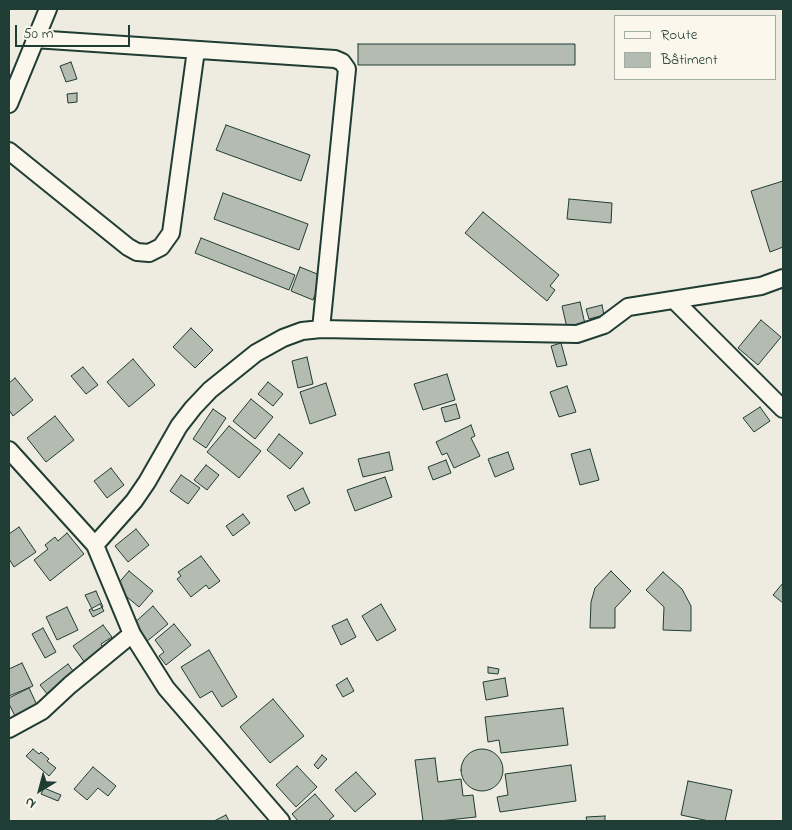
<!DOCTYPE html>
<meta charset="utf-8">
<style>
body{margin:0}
#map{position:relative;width:792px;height:830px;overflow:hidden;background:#eeece1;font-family:"Indie Flower",sans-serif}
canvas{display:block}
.frame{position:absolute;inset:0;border:10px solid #1f3d34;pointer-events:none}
.legend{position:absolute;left:614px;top:15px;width:162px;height:65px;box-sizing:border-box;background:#fbf7ec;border:1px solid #a3ada2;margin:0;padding:6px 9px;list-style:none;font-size:15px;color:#1f3d34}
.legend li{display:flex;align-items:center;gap:10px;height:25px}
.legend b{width:25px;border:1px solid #a3ada2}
.north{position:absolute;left:15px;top:765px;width:50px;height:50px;-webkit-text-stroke:4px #fbf7ec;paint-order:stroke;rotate:217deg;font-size:14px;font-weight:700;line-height:20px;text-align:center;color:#1f3d34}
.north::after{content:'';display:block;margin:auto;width:18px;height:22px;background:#1f3d34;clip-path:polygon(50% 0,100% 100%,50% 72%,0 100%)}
.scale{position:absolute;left:15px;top:25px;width:115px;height:22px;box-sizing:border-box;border:2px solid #1f3d34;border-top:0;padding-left:6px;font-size:15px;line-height:18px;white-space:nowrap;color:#1f3d34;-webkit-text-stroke:4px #fbf7ec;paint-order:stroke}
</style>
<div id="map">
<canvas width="792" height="830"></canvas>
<div class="frame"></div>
<ul class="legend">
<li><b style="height:6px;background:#fbf7ec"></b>Route</li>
<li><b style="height:14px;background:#b4bbb0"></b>Bâtiment</li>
</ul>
<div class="north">N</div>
<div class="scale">50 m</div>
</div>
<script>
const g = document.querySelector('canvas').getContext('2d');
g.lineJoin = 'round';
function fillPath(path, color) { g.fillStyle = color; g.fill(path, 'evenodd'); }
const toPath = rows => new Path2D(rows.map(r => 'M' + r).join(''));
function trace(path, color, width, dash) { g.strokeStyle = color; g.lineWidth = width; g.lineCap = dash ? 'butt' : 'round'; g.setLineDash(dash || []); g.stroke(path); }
const building = toPath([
 [358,44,575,44,575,65,358,65,358,44],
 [71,62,77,79,66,82,60,66,71,62],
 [77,93,77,102,68,103,67,94,77,93],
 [226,125,310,155,301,181,216,150,226,125],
 [783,181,783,247,770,252,751,191,783,181],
 [223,193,308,224,299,250,214,219,223,193],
 [569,199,612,203,611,223,567,219,569,199],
 [483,212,559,275,550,286,555,290,547,301,465,233,483,212],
 [201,238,295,275,289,290,195,253,201,238],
 [300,267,322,276,313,300,291,291,300,267],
 [580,302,585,324,567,328,562,306,580,302],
 [602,305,604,315,589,319,586,309,602,305],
 [761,320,781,337,758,365,738,348,761,320],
 [191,328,213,350,195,368,173,347,191,328],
 [561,343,567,365,557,367,551,346,561,343],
 [307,357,313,384,298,388,292,361,307,357],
 [133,359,155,385,129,407,107,382,133,359],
 [83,367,98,385,86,394,71,376,83,367],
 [447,374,455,400,423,410,414,384,447,374],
 [15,378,33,400,13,416,9,410,9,383,15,378],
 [268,382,283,394,273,406,258,394,268,382],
 [326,383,336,415,310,424,300,392,326,383],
 [567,386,576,412,559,417,550,392,567,386],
 [251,399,273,417,255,439,233,421,251,399],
 [456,404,460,418,445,422,441,408,456,404],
 [760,407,770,421,754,432,743,418,760,407],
 [213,409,226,418,206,448,193,439,213,409],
 [55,416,74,440,46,462,27,438,55,416],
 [471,425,475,436,471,438,480,456,454,468,447,453,442,455,436,442,471,425],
 [229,426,261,451,239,478,207,452,229,426],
 [279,434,303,453,290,469,267,450,279,434],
 [590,449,599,480,580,485,571,454,590,449],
 [389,452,393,470,363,477,358,459,389,452],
 [508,452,514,469,495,477,488,459,508,452],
 [446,460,451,473,433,480,428,467,446,460],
 [206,465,219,475,207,490,194,480,206,465],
 [111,468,124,485,107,498,94,481,111,468],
 [181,475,200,488,188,504,170,491,181,475],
 [385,477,392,497,355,511,347,490,385,477],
 [303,488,310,503,295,511,287,496,303,488],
 [243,514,250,523,233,536,226,526,243,514],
 [19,527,36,552,14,567,9,559,9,534,19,527],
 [136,529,149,545,128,562,115,546,136,529],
 [67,533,84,554,50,581,34,560,48,549,45,545,55,537,58,541,67,533],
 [201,556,220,581,209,589,206,585,191,597,177,579,181,576,178,572,201,556],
 [129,571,153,591,139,607,115,587,129,571],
 [611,571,631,591,615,608,615,628,590,628,591,602,595,588,611,571],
 [663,572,682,589,691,606,691,631,663,630,664,607,646,590,663,572],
 [783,583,783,603,773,595,783,583],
 [96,591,103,607,93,611,85,595,96,591],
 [100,604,104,611,93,617,89,610,100,604],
 [381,604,396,630,377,641,362,616,381,604],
 [153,606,168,624,146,642,132,625,153,606],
 [67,607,78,630,57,640,46,617,67,607],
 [347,619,356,637,341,645,332,626,347,619],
 [174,624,191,645,166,665,159,656,164,652,155,640,174,624],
 [103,625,112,637,101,644,104,649,85,663,73,646,103,625],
 [43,628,56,652,45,658,32,634,43,628],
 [209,650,237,697,222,707,212,691,200,698,181,667,209,650],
 [22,663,33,686,9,696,9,669,22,663],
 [68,664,76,675,48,695,40,685,68,664],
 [488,667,499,669,498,674,488,673,488,667],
 [347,678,354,691,343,697,336,685,347,678],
 [505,678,508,696,486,700,483,682,505,678],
 [29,688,37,705,15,716,9,704,9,698,29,688],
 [273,699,304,736,270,763,240,727,273,699],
 [563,708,568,745,501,753,499,740,488,742,485,717,563,708],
 [33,749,39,754,41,752,49,759,47,761,56,768,49,776,26,756,33,749],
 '461 770a21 21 0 1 1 42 0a21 21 0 1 1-42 0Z',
 [322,755,327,759,318,769,314,765,322,755],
 [435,758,438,782,461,779,463,796,473,795,476,817,439,821,423,821,415,760,435,758],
 [571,765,576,801,500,812,497,797,508,795,505,774,571,765],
 [297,766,317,787,296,807,276,785,297,766],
 [93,767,116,786,108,796,98,788,87,800,74,789,93,767],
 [356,772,376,794,355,812,335,790,356,772],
 [688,781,732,790,725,821,709,821,681,815,688,781],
 [44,788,61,795,58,801,41,794,44,788],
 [315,794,334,816,328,821,298,821,292,814,315,794],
 [226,815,229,821,214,821,226,815],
 [605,816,605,821,587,821,586,817,605,816]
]);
fillPath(building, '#b4bbb0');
trace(building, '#1f3d34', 1);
const street = toPath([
 [34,39,335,59,342,62,347,69,321,329],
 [9,104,48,9],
 [9,151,128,247,137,252,149,253,161,247,171,233,196,50],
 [674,300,783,409],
 [9,450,95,545,132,634,166,688,281,821],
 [95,545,134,501,147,482,179,426,193,408,210,390,256,353,283,338,302,331,321,329,577,334,604,325,628,307,761,286,783,278],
 [9,729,42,711,70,685,132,634]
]);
trace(street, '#1f3d34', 20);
trace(street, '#fbf7ec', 16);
</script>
